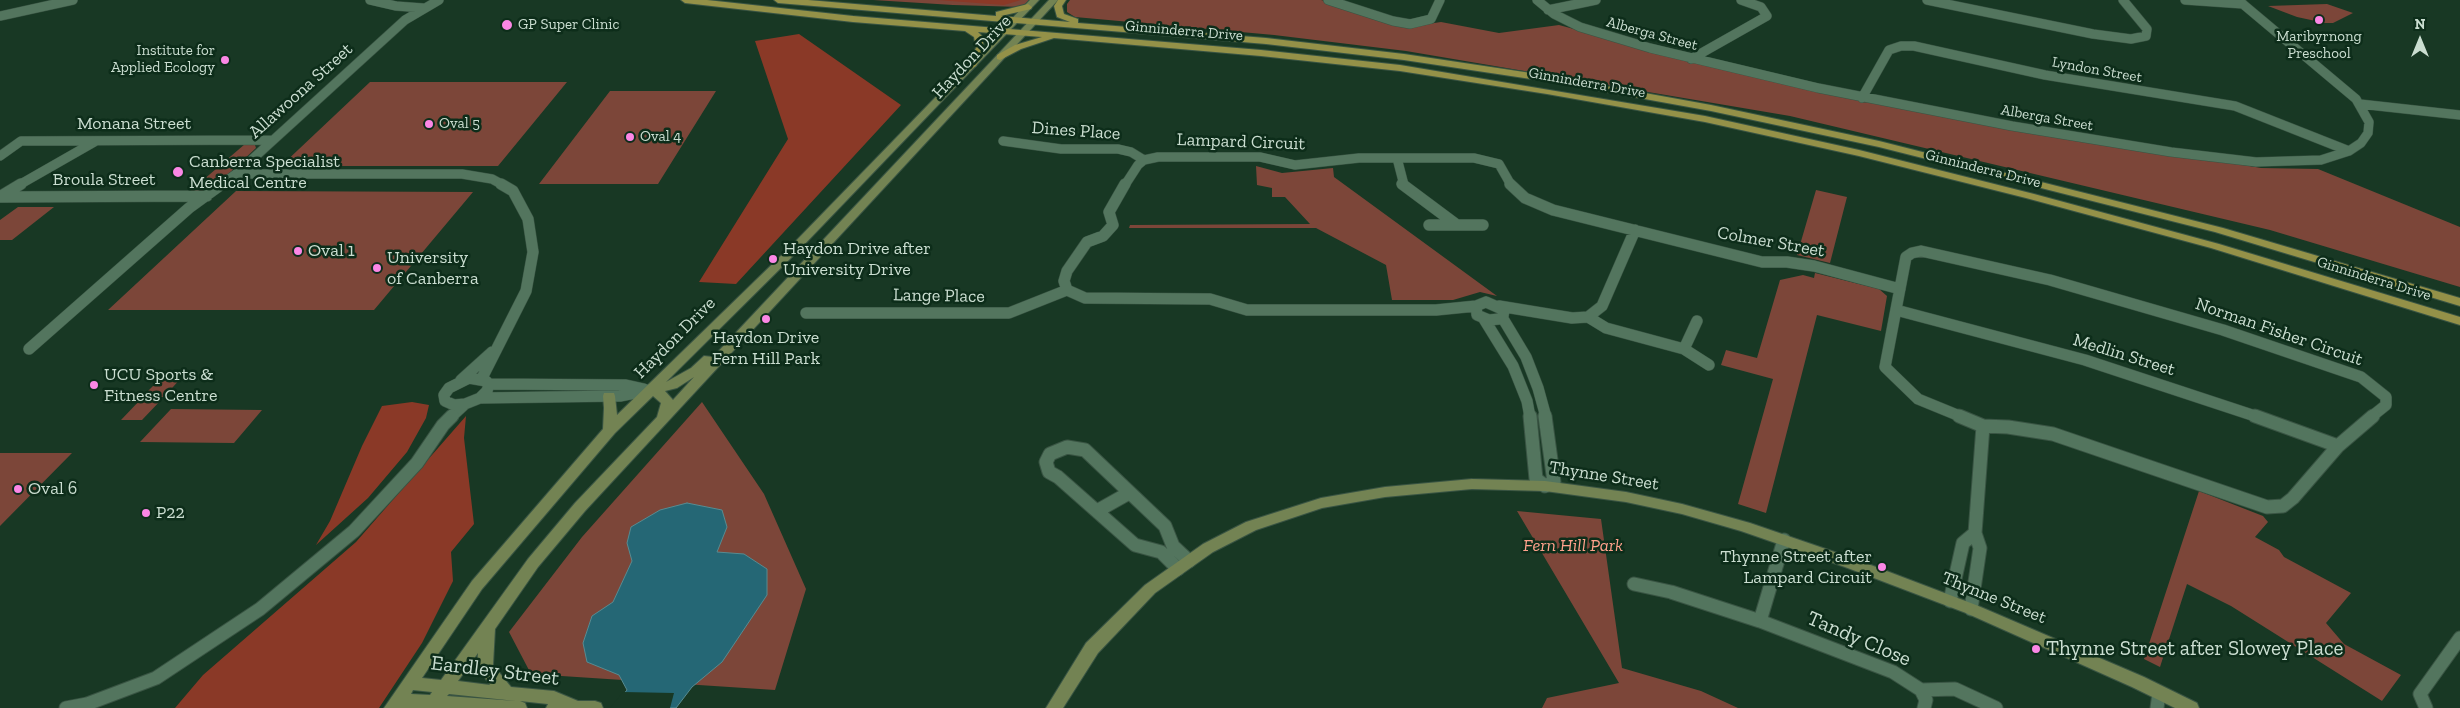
<!DOCTYPE html>
<style>
body{margin:0}
#map{position:relative;width:2460px;height:708px;overflow:hidden;background:#183824;font-family:"Zilla Slab",serif}
canvas{display:block}
.north{position:absolute;left:2395px;top:15px;width:50px;height:50px;-webkit-text-stroke:4px #0d2d1a;paint-order:stroke;rotate:0deg;font-size:14px;font-weight:700;line-height:20px;text-align:center;color:#cbded1}
.north::after{content:'';display:block;margin:auto;width:18px;height:22px;background:#cbded1;clip-path:polygon(50% 0,100% 100%,50% 72%,0 100%)}
</style>
<div id="map">
<canvas width="2460" height="708"></canvas>
<div class="north">N</div>
</div>
<script>
const g = document.querySelector('canvas').getContext('2d');
g.lineJoin = 'round';
function fillPath(path, color) { g.fillStyle = color; g.fill(path, 'evenodd'); }
const toPath = rows => new Path2D(rows.map(r => 'M' + r).join(''));
function trace(path, color, width, dash) { g.strokeStyle = color; g.lineWidth = width; g.lineCap = dash ? 'butt' : 'round'; g.setLineDash(dash || []); g.stroke(path); }
function label(font, color, halo, rows, align = 'center') {
  g.font = font + ' "Zilla Slab",serif'; g.lineWidth = 5; g.setLineDash([]); g.textBaseline = 'middle'; g.strokeStyle = halo; g.fillStyle = color; for (const [text, x, y, turn = 0] of rows) {
    g.save(); g.translate(x, y); g.rotate((+turn || 0) * Math.PI / 180); g.textAlign = isNaN(turn) ? turn : align; if (halo) g.strokeText(text, 0, 0); g.fillText(text, 0, 0); g.restore();
  }
}
fillPath(toPath([
 [873,0,1029,0,1022,7,953,5],
 [1070,0,1321,0,1421,25,1441,22,1499,33,1559,25,1696,62,2232,163,2261,168,2318,169,2460,227,2460,287,2270,230,1790,116,1406,51,1274,35,1075,17,1067,12,1067,4],
 [2327,4,2353,13,2333,23,2325,23,2297,17,2268,6],
 [370,82,567,82,498,166,281,166],
 [610,91,716,91,658,184,539,184],
 [245,144,255,145,256,148,225,177,202,192,188,193],
 [1256,166,1282,173,1333,168,1334,177,1497,296,1480,292,1453,300,1392,300,1386,265,1316,228,1129,228,1130,225,1310,224,1285,197,1272,197,1272,188,1257,185],
 [1816,190,1847,197,1830,263,1797,255],
 [236,191,473,192,374,310,108,310],
 [18,207,54,207,12,240,0,240,0,220],
 [1815,273,1879,289,1887,296,1881,331,1817,315,1766,513,1738,504,1773,379,1721,365,1726,350,1757,358,1780,280,1803,275,1814,278],
 [162,377,182,377,164,397,142,397],
 [141,399,162,399,142,420,121,420],
 [702,402,764,494,806,589,775,690,531,674,509,632,582,537],
 [171,409,262,410,234,443,140,442],
 [0,453,72,453,0,526],
 [2199,491,2263,516,2268,522,2255,537,2279,550,2284,557,2351,593,2326,623,2344,644,2401,675,2382,701,2231,606,2187,584,2160,667,2144,659],
 [1517,511,1601,519,1622,668,1701,691,1738,708,1542,708,1547,698,1619,683]
]), '#7c4639');
fillPath(toPath([
 [937,0,1021,0,1004,5],
 [799,34,901,105,736,284,699,282,788,139,755,41],
 [412,402,429,405,426,418,407,452,368,498,316,545,330,521,362,446,382,406],
 [466,416,464,438,474,524,451,552,453,581,422,643,379,708,175,708,203,675,356,542]
]), '#8a3927');
const water = toPath([
 [687,503,722,510,727,527,717,552,744,554,767,569,767,595,722,662,692,687,676,708,612,708,627,690,619,675,587,662,583,643,592,616,613,602,632,561,627,543,631,527,660,510,687,503]
]);
fillPath(water, '#256775');
trace(water, '#578b91', 1);
fillPath(toPath([
 [623,692,674,693,670,708,610,708]
]), '#183824');
const streetFar2 = toPath([
 [370,0,396,6,423,8],
 [1328,0,1393,21,1410,24,1431,19,1440,0],
 [1537,0,1554,14,1580,27,1650,48,1818,88,2012,126,2171,152,2256,162,2321,160,2349,151,2361,143,2368,133,2369,122,2356,99,2238,0],
 [1927,0,2093,34,2131,39,2146,36,2147,29,2123,0],
 [2185,0,2243,4],
 [1548,10,1596,0],
 [0,16,73,0],
 [1691,59,1767,16,1761,7,1741,0],
 [1862,98,1889,50,1901,46,1914,46,2045,75,2235,106,2349,151],
 [2360,104,2460,115],
 [1003,141,1061,149,1118,149,1131,152,1144,160],
 [0,156,21,141,273,140],
 [1397,158,1404,185],
 [236,174,462,174,492,179,503,185],
 [19,185,96,141],
 [220,185,236,174,405,20,439,0],
 [1125,185,1138,165,1144,160,1158,157,1260,157,1295,165,1359,158,1474,158,1499,164,1511,185]
]);
const streetFar1 = toPath([
 [1125,184,1109,212,1113,225,1103,236,1087,242,1067,271,1064,281,1067,290,1085,298,1210,299,1247,310,1436,310,1476,306],
 [1402,184,1457,225],
 [1510,184,1525,198,1553,210,1762,262,1787,262,1814,266,1900,289],
 [1,196,21,184],
 [1,197,207,196],
 [1429,225,1483,225],
 [1486,302,1504,310,1503,316,1499,319,1489,320,1477,315,1476,306,1486,302],
 [1499,306,1572,318,1588,317,1602,306,1635,230],
 [1896,310,2085,360,2258,417],
 [806,313,1009,313,1067,290],
 [1502,317,1526,357,1538,388,1546,417],
 [1588,317,1606,328,1684,349,1709,365],
 [1484,319,1513,366,1527,401,1530,417],
 [29,349,189,208,222,184],
 [1684,349,1697,321],
 [469,378,486,381,489,384,487,391,480,398,465,404,454,405,445,401,444,395,449,388,469,378],
 [482,378,526,291,533,252,528,219,513,191,501,184],
 [461,380,492,352],
 [489,384,626,385,644,389],
 [480,398,620,396,650,390],
 [451,417,465,404],
 [1962,417,1918,399,1885,367,1906,257,1912,253,1921,251,2050,280,2223,330,2361,377,2386,397,2386,405,2371,417]
]);
const street = toPath([
 [1530,416,1536,479,1545,486,1554,482,1545,416],
 [1959,416,1983,426,2008,427,2053,434,2267,507,2283,506,2293,498,2338,446,2373,416],
 [2255,416,2338,446],
 [1097,511,1129,493],
 [1178,569,1161,552,1135,545,1058,477,1049,472,1046,462,1050,454,1067,447,1085,450,1165,526,1173,546,1189,561],
 [1634,584,1671,592,1760,621,1893,672,1921,690,1926,700,1924,708],
 [1950,601,1963,543,1975,533],
 [1971,609,1980,548,1975,533,1983,426],
 [1760,621,1784,540],
 [1921,690,1955,689,1996,708],
 [66,708,87,704,156,678,260,609,354,531,417,463,443,425,452,416],
 [2157,708,2159,693],
 [2426,708,2420,694,2460,638]
]);
const secondary = toPath([
 [1030,0,1039,0,799,250,666,382,691,368,704,356,713,357,1049,0,1058,0,585,511,538,567,495,629,493,665,511,687,554,691,578,701,595,701,601,703,603,708,546,708,548,704,520,701,525,703,527,708,384,708,472,581,603,429,604,408,603,396,604,393,614,393,615,396,617,415,791,246,1030,0],
 [694,377,673,400,665,391,677,388,694,377],
 [653,396,661,403,657,417,575,503,528,559,441,680,422,678,482,589,615,433,653,396],
 [478,653,477,667,490,685,458,681,478,653],
 [413,690,432,692,430,695,411,694,413,690],
 [449,694,516,701,447,696,449,694],
 [1472,479,1545,481,1626,492,1682,504,1750,523,1855,559,1976,605,2144,677,2197,703,2199,708,2175,708,2132,687,1966,613,1845,567,1741,531,1682,514,1626,502,1545,491,1472,489,1385,497,1322,508,1256,530,1213,552,1155,593,1098,653,1063,708,1046,708,1086,643,1145,585,1203,544,1246,522,1321,498,1385,487,1472,479]
]);
const primary = toPath([
 [681,0,707,0,853,16,1261,50,1400,65,1705,116,1859,150,2034,194,2219,244,2460,317,2460,325,2211,248,2026,198,1859,156,1705,122,1547,94,1400,71,1261,56,1054,38,1021,49,1000,60,997,59,997,55,1015,45,1042,37,978,32,982,36,984,48,976,66,971,69,966,66,976,48,974,37,965,31,853,22,685,3,681,0],
 [774,0,808,0,996,16,996,12,1028,4,1032,7,1031,9,1001,16,1070,22,1057,17,1054,6,1058,0,1066,0,1062,6,1064,14,1078,19,1078,23,1266,38,1404,54,1551,76,1711,105,1879,141,2223,228,2460,298,2460,306,2215,232,1879,147,1711,111,1551,82,1404,60,1266,44,778,3,774,0]
]);
trace(streetFar2, '#395443', 10);
trace(streetFar1, '#395443', 12);
trace(street, '#395443', 15);
trace(secondary, '#395443', 2);
trace(primary, '#395443', 2);
trace(streetFar2, '#53755e', 9);
trace(streetFar1, '#53755e', 11);
trace(street, '#53755e', 13);
fillPath(secondary, '#738353');
fillPath(primary, '#949148');
for (const [x, y, r, color] of [
 [2319,20,5,"#fb87e5"],
 [507,25,6,"#fb87e5"],
 [225,60,5,"#fb87e5"],
 [429,124,5,"#fb87e5"],
 [630,137,5,"#fb87e5"],
 [178,172,6,"#fb87e5"],
 [298,251,5,"#fb87e5"],
 [773,259,5,"#fb87e5"],
 [377,268,5,"#fb87e5"],
 [766,319,5,"#fb87e5"],
 [94,385,5,"#fb87e5"],
 [18,489,5,"#fb87e5"],
 [146,513,5,"#fb87e5"],
 [1882,567,5,"#fb87e5"],
 [2036,649,5,"#fb87e5"]
]) { const dot = new Path2D(); dot.arc(x, y, r, 0, 2 * Math.PI); g.fillStyle = color; g.fill(dot); trace(dot, '#0d2d1a', 2); }
label('15px', '#cbded1', '#0d2d1a', [
 ["GP Super Clinic",518,25],
 ["Maribyrnong",2319,37,"center"],
 ["Preschool",2319,54,"center"],
 ["Institute for",215,51,"right"],
 ["Applied Ecology",215,68,"right"],
 ["Oval 5",439,124],
 ["Oval 4",640,137]
], 'left');
label('15px', '#cbded1', '#0d2d1a', [
 ["Ginninderra Drive",1184,31,5],
 ["Alberga Street",1652,34,15],
 ["Lyndon Street",2097,70,10],
 ["Ginninderra Drive",1587,83,10],
 ["Alberga Street",2047,118,10],
 ["Ginninderra Drive",1983,169,14],
 ["Ginninderra Drive",2374,279,17]
]);
label('18px', '#cbded1', '#0d2d1a', [
 ["Haydon Drive",972,57,-47],
 ["Allawoona Street",301,91,-42],
 ["Monana Street",134,124],
 ["Dines Place",1076,131,4],
 ["Lampard Circuit",1241,142,2],
 ["Broula Street",104,180],
 ["Colmer Street",1771,242,10],
 ["Lange Place",939,296,1],
 ["Norman Fisher Circuit",2279,332,19],
 ["Haydon Drive",675,338,-45],
 ["Medlin Street",2124,355,17],
 ["Thynne Street",1604,476,9],
 ["Thynne Street",1994,598,22]
]);
label('18px', '#cbded1', '#0d2d1a', [
 ["Canberra Specialist",189,162],
 ["Medical Centre",189,183],
 ["Haydon Drive after",783,249],
 ["University Drive",783,270],
 ["Oval 1",308,251],
 ["University",387,258],
 ["of Canberra",387,279],
 ["Haydon Drive",766,338,"center"],
 ["Fern Hill Park",766,359,"center"],
 ["UCU Sports &",104,375],
 ["Fitness Centre",104,396],
 ["Oval 6",28,489],
 ["P22",156,513],
 ["Thynne Street after",1872,557,"right"],
 ["Lampard Circuit",1872,578,"right"]
], 'left');
label('italic 18px', '#ffa28c', '#0d2d1a', [
 ["Fern Hill Park",1573,546]
]);
label('21px', '#cbded1', '#0d2d1a', [
 ["Tandy Close",1859,639,23],
 ["Eardley Street",495,671,7]
]);
label('21px', '#cbded1', '#0d2d1a', [
 ["Thynne Street after Slowey Place",2046,649]
], 'left');
</script>
